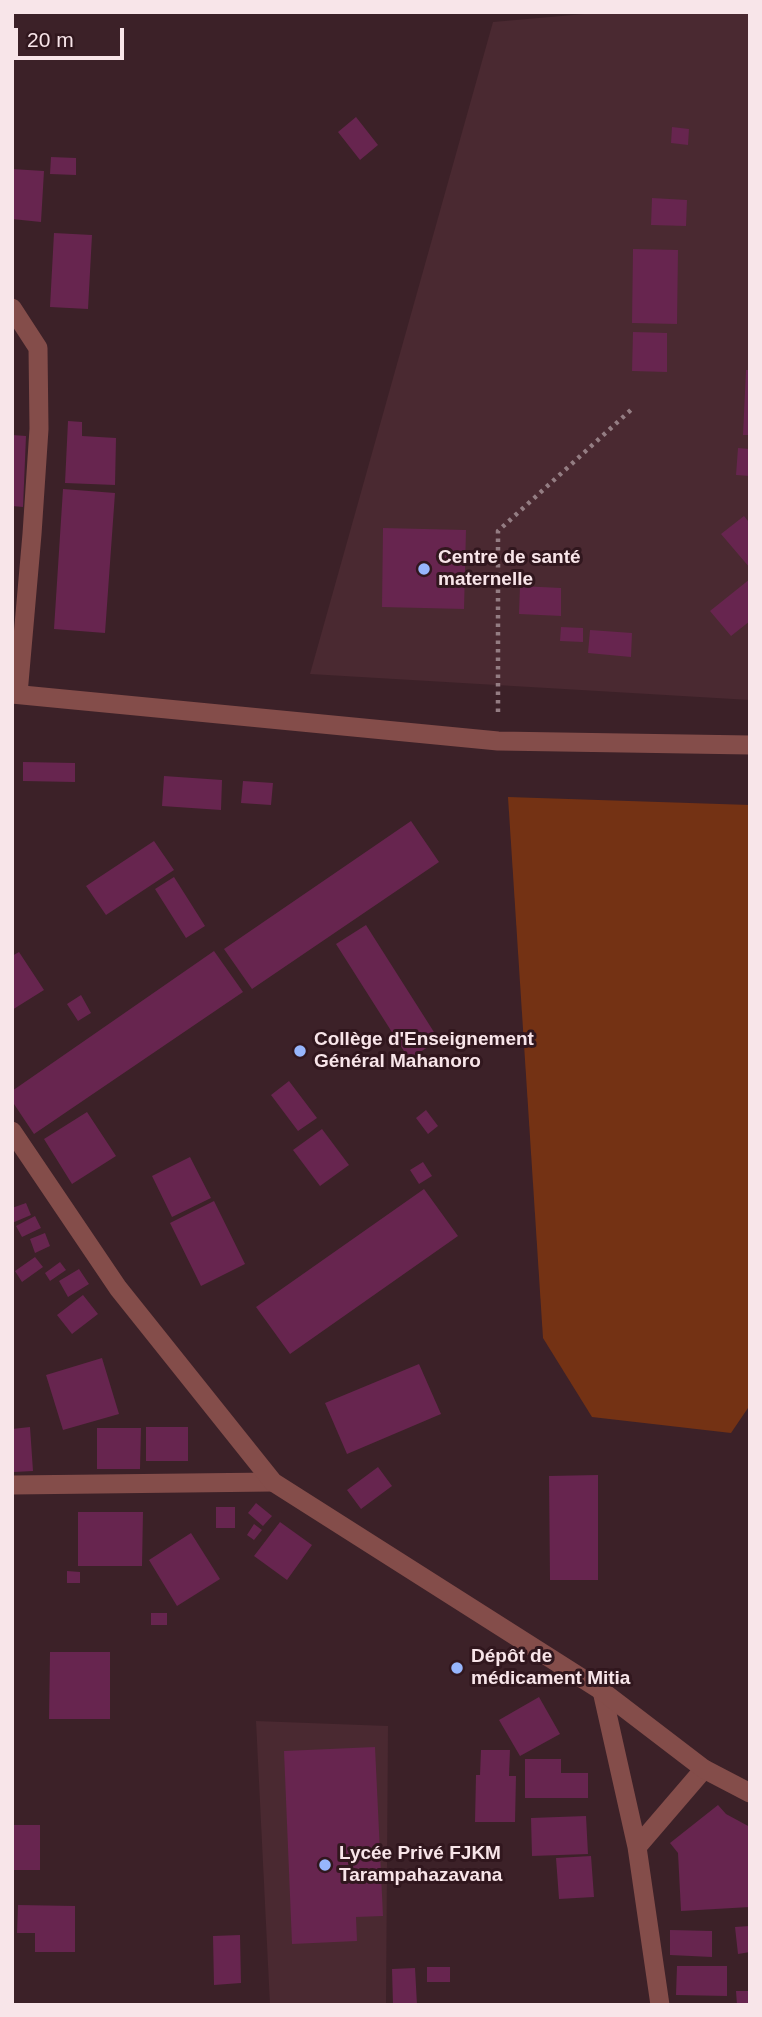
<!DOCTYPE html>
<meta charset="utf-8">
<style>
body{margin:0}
#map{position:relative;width:762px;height:2017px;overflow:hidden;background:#3c2128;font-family:Helvetica,sans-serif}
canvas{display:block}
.frame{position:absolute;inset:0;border:14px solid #f8e5e9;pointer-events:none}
.scale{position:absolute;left:14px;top:28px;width:110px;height:32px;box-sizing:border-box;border:4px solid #f8e5e9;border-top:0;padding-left:9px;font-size:21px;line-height:24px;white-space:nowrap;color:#f8e5e9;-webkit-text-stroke:5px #31171e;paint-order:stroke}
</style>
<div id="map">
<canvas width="762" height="2017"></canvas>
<div class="frame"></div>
<div class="scale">20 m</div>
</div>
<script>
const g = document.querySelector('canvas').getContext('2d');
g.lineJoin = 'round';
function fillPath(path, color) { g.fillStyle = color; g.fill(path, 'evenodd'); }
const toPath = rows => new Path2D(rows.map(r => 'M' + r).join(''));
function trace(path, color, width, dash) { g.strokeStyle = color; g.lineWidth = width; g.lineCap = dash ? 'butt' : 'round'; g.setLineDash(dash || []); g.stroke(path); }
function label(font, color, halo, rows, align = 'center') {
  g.font = font + ' Helvetica,sans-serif'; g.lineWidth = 6; g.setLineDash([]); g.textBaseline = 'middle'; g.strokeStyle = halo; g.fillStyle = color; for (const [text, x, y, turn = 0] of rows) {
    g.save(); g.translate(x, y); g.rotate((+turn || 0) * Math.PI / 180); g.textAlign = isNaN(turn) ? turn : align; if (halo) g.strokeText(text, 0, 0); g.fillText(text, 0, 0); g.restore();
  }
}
fillPath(toPath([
 [607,12,750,12,750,700,310,674,493,22],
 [256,1721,388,1726,386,2005,270,2005]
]), '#4a2931');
fillPath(toPath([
 [508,797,750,805,750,1405,731,1433,592,1417,543,1338]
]), '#743214');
fillPath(toPath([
 [356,117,378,145,360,160,338,132],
 [672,127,689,129,688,145,671,143],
 [51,157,76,158,76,175,50,174],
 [12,169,44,171,41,222,12,219],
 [652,198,687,200,686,226,651,225],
 [54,233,92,235,88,309,50,307],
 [633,249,678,250,677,324,632,323],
 [633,332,667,333,667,372,632,371],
 [746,370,750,370,750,435,743,435],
 [68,421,82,422,82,436,116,438,115,485,65,483],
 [12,435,26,436,23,507,12,506],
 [738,448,750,449,750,476,736,475],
 [63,489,115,493,105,633,54,629],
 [744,516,748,521,750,520,750,568,721,534],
 [383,528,466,530,464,609,382,607],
 [750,579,750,621,731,636,710,611],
 [520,586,561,588,561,616,519,614],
 [561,627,583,628,583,642,560,641],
 [590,630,632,633,631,657,588,653],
 [23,762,75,763,75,782,23,781],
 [164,776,222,780,221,810,162,806],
 [243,781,273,783,271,805,241,803],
 [411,821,439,862,252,989,224,949],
 [154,841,174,870,106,915,86,886],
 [174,877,205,926,186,938,155,889],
 [366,925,439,1040,409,1059,336,944],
 [214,951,243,992,34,1134,12,1101,12,1091],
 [19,952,44,990,12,1010,12,956],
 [81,995,91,1013,78,1021,67,1004],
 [289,1081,317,1118,298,1131,271,1095],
 [426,1110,438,1126,428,1134,416,1118],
 [87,1112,116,1156,72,1184,44,1139],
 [322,1129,349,1165,320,1186,293,1150],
 [190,1157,211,1198,172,1217,152,1176],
 [423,1162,432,1176,419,1184,410,1170],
 [424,1189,458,1236,290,1354,256,1307],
 [214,1201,245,1264,201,1286,170,1223],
 [26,1203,31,1215,12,1223,12,1208],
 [35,1216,41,1228,22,1237,16,1226],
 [45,1233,50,1246,35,1253,30,1239],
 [35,1257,43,1267,22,1282,15,1271],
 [60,1262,66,1270,50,1281,45,1273],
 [79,1269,89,1284,68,1297,59,1281],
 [83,1295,98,1314,72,1334,57,1315],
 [102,1358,119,1414,63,1430,46,1375],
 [419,1364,441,1414,347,1454,325,1403],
 [30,1427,33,1471,14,1472,12,1429],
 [146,1427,188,1427,188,1461,146,1461],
 [97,1428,141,1428,140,1469,97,1469],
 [378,1467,392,1486,361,1509,347,1490],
 [598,1475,598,1580,550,1580,549,1476],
 [256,1503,272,1516,263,1526,248,1513],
 [216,1507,235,1507,235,1528,216,1528],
 [78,1512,143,1512,142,1566,78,1566],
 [280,1522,312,1545,287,1580,254,1556],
 [254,1524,262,1530,254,1540,247,1535],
 [191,1533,220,1579,177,1606,149,1560],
 [67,1571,80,1572,80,1583,67,1583],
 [151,1613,167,1613,167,1625,151,1625],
 [50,1652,110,1652,110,1719,49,1719],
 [539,1697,560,1734,520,1756,499,1720],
 [375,1747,383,1916,356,1917,357,1941,292,1944,284,1751],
 [481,1750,510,1750,509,1776,516,1776,515,1822,475,1822,476,1775,480,1775],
 [525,1759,561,1759,561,1773,588,1773,588,1798,525,1798],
 [718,1805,726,1814,750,1827,750,1907,681,1911,678,1853,670,1843],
 [586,1816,588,1854,532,1856,531,1818],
 [12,1825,40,1825,40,1870,12,1870],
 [591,1856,594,1897,559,1899,556,1858],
 [18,1905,75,1906,75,1952,35,1952,35,1933,17,1933],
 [750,1926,750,1952,738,1954,735,1927],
 [670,1930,712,1931,712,1957,670,1955],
 [240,1935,241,1983,214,1985,213,1936],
 [677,1966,727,1966,727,1996,676,1995],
 [427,1967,450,1967,450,1982,427,1982],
 [415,1968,417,2005,393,2005,392,1969],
 [736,1991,750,1991,750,2005,737,2005]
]), '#67254f');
trace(toPath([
 [498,712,498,531,633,408]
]), '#947d83', 4.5, [3.5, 5]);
trace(toPath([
 [12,308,38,348,39,429,32,534,18,694],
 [12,694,498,741,750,745],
 [12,1485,273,1482],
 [602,1691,637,1847,660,2005],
 [637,1847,704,1769]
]), '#844d4a', 19);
trace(toPath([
 [12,1131,118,1288,273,1482,602,1691,704,1769,750,1793]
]), '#844d4a', 19);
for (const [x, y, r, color] of [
 [424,569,7,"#97b6fd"],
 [300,1051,7,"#97b6fd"],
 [457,1668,7,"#97b6fd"],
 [325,1865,7,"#97b6fd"]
]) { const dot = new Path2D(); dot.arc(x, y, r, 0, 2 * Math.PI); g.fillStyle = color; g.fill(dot); trace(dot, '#31171e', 2.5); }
label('bold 19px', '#f8e5e9', '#31171e', [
 ["Centre de santé",438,558],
 ["maternelle",438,580],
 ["Collège d'Enseignement",314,1040],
 ["Général Mahanoro",314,1062],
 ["Dépôt de",471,1657],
 ["médicament Mitia",471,1679],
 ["Lycée Privé FJKM",339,1854],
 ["Tarampahazavana",339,1876]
], 'left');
</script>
